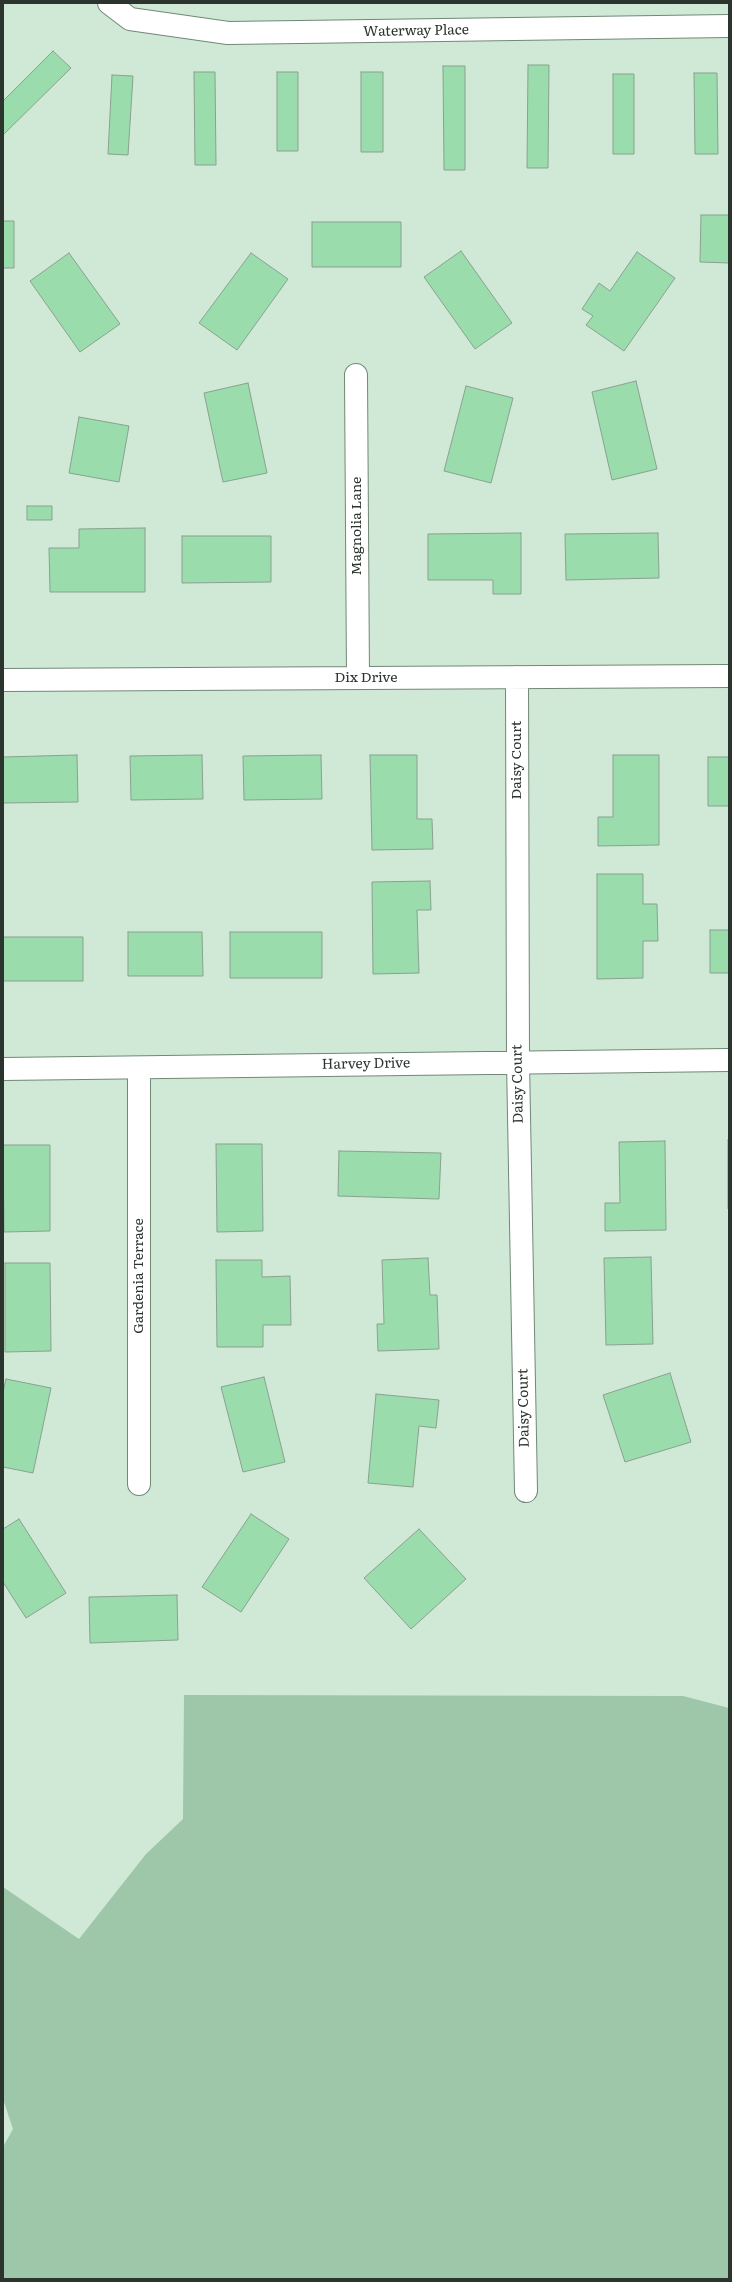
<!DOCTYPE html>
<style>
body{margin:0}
#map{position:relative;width:732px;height:2282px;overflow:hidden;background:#d0e9d6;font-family:Literata,serif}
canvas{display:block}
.frame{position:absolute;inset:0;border:4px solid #2b352e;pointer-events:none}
</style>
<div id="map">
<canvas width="732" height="2282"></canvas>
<div class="frame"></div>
</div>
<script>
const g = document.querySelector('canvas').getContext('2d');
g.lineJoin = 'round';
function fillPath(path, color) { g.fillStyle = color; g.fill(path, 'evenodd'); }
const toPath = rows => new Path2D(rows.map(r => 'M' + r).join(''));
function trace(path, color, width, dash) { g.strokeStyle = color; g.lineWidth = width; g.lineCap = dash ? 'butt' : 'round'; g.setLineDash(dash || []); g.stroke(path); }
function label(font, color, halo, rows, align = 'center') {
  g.font = font + ' Literata,serif'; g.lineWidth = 3; g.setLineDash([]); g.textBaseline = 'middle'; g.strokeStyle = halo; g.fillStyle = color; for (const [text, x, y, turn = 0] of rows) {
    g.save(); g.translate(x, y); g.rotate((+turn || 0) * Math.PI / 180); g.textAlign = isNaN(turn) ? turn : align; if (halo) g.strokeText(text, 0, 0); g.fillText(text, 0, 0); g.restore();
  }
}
fillPath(toPath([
 [184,1695,683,1696,729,1708,729,2279,3,2279,3,2147,13,2129,3,2099,3,1887,79,1939,146,1854,183,1819]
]), '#9ec6a8');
const building = toPath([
 [53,51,71,68,3,135,3,101,53,51],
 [528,65,549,65,548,168,527,168,528,65],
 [443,66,465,66,465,170,444,170,443,66],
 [194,72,215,72,216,165,195,165,194,72],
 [277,72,298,72,298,151,277,151,277,72],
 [361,72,383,72,383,152,361,152,361,72],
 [694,73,717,73,718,154,695,154,694,73],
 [613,74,634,74,634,154,613,154,613,74],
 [112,75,133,76,128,155,108,154,112,75],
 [701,215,729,215,729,263,700,262,701,215],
 [3,221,14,221,14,268,3,268,3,221],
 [312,222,401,222,401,267,312,267,312,222],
 [461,251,512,323,475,349,424,277,461,251],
 [637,252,675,278,624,351,586,325,593,316,582,309,599,283,610,291,637,252],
 [69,253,120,324,80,352,30,281,69,253],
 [251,253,288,279,237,350,199,323,251,253],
 [636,381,657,469,612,480,592,392,636,381],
 [248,383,267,473,223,482,204,393,248,383],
 [466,386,513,398,491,483,444,471,466,386],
 [79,417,129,426,119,482,69,473,79,417],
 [27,506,52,506,52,520,27,520,27,506],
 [145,528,145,592,50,592,49,548,79,548,79,529,145,528],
 [521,533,521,594,493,594,493,580,428,580,428,534,521,533],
 [658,533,659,578,566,580,565,534,658,533],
 [182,536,271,536,271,582,182,583,182,536],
 [77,755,78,802,3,803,3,757,77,755],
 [202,755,203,799,131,800,130,756,202,755],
 [321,755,322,799,244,800,243,756,321,755],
 [370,755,417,755,417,819,432,819,433,849,372,850,370,755],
 [613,755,659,755,659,845,598,846,598,817,613,817,613,755],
 [708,757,729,757,729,806,708,806,708,757],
 [597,874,643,874,643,904,657,904,658,941,643,941,643,978,597,979,597,874],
 [430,881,431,910,417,910,419,973,373,974,372,882,430,881],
 [710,930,729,930,729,973,710,973,710,930],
 [128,932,202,932,203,976,128,976,128,932],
 [230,932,322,932,322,978,230,978,230,932],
 [3,937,83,937,83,981,3,981,3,937],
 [728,1140,729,1140,729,1209,728,1209,728,1140],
 [665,1141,666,1230,605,1231,605,1203,620,1203,619,1142,665,1141],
 [216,1144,262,1144,263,1231,217,1232,216,1144],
 [3,1145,50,1145,50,1231,4,1232,3,1145],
 [339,1151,441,1153,439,1199,338,1196,339,1151],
 [651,1257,653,1344,606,1345,604,1258,651,1257],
 [428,1258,430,1295,437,1295,439,1349,378,1351,377,1324,384,1324,382,1260,428,1258],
 [216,1260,262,1260,262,1277,290,1276,291,1325,263,1325,263,1347,217,1347,216,1260],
 [5,1263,50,1263,51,1351,5,1352,5,1263],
 [670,1373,691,1442,625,1462,603,1395,670,1373],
 [264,1377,285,1462,243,1472,221,1387,264,1377],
 [6,1379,51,1388,33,1473,3,1467,3,1392,6,1379],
 [376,1394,439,1400,436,1428,419,1426,413,1487,368,1483,376,1394],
 [251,1514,289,1539,241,1612,202,1587,251,1514],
 [19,1519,66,1593,26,1618,3,1582,3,1529,19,1519],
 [419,1529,466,1579,411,1629,364,1578,419,1529],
 [177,1595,178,1640,90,1643,89,1597,177,1595]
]);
fillPath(building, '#9adcac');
trace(building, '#89a18f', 1);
const minor = toPath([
 [109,3,130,19,228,33,729,26],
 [356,375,358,678],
 [517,677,518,1062,526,1491],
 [3,680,729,676],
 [3,1069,729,1060],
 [139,1484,139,1068]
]);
trace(minor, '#718877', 24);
trace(minor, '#fff', 22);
label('14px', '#2b352e', '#fff', [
 ["Waterway Place",416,31,-1],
 ["Magnolia Lane",357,526,-90],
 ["Dix Drive",366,678],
 ["Daisy Court",517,760,-90],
 ["Harvey Drive",366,1064,-1],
 ["Daisy Court",518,1084,-91],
 ["Gardenia Terrace",139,1276,-90],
 ["Daisy Court",524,1408,-91]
]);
</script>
